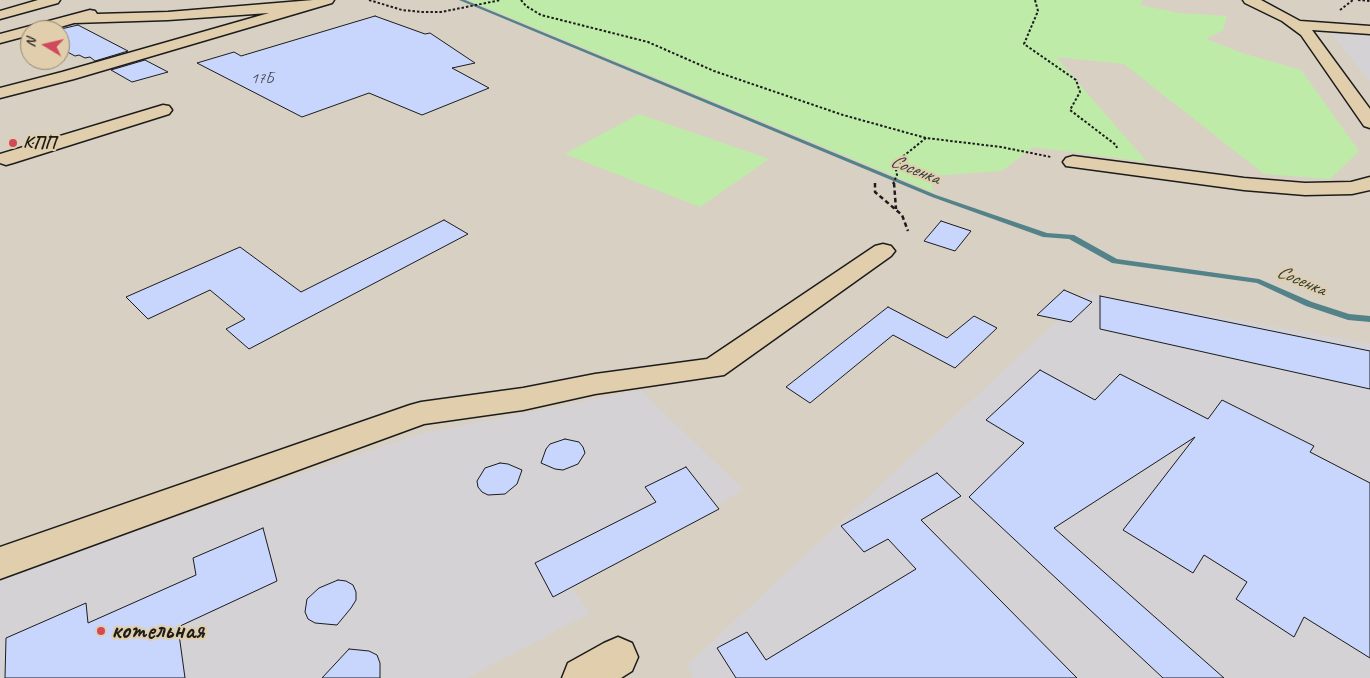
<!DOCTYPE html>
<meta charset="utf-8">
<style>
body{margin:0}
#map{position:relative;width:1370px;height:678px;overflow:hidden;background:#d9d0c4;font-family:Caveat,sans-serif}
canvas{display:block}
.north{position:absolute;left:20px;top:20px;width:50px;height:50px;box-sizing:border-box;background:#e0ceac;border:1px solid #928772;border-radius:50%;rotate:279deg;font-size:14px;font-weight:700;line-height:20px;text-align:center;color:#1c1c1c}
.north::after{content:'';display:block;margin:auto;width:18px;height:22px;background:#d1495b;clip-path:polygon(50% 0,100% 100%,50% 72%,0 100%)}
</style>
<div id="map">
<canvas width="1370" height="678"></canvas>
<div class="north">N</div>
</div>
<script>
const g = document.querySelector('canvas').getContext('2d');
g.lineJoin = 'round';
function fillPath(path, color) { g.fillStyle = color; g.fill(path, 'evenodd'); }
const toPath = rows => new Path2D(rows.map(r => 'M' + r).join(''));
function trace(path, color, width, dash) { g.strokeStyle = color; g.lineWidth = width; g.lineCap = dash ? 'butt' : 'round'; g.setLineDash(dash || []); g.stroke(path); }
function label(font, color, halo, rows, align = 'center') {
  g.font = font + ' Caveat,sans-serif'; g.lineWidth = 4.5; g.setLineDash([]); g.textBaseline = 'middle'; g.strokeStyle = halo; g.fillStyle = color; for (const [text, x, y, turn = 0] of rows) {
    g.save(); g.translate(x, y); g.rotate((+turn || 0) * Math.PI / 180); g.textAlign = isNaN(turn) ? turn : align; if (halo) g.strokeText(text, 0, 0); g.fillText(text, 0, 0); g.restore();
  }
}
fillPath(toPath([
 [1332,34,1370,36,1370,82],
 [1087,293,1370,344,1370,678,693,678,687,665],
 [641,390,743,490,573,589,590,613,467,678,0,678,0,578,419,434]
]), '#d4d2d5');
fillPath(toPath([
 [468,0,1143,0,1140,5,1179,13,1227,16,1223,30,1206,39,1242,53,1301,70,1359,151,1330,179,1264,174,1124,64,1056,57,1147,162,1033,147,1002,171,930,176,933,192],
 [639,114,769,159,700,207,565,154]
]), '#bfeba8');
fillPath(toPath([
 [459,0,465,0,936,195,1047,233,1074,235,1117,259,1259,279,1312,302,1349,314,1370,316,1370,322,1348,320,1306,306,1257,283,1112,263,1069,239,1043,237,932,197,459,0]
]), '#538289');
const building = toPath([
 [375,16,425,34,430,33,475,63,452,68,489,88,422,115,369,93,302,117,197,63,234,52,241,56,375,16],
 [78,25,128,51,95,61,90,57,85,58,79,55,75,56,60,48,60,30,57,30,78,25],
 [145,60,168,72,132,82,111,70,145,60],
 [444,220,468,234,249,349,226,329,245,319,210,290,148,319,126,297,240,247,301,292,444,220],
 [941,221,971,231,955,251,924,241,941,221],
 [1064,290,1092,302,1071,322,1037,315,1064,290],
 [1100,296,1370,351,1370,389,1100,329,1100,296],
 [888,307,947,338,974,316,997,328,955,368,893,335,810,403,786,387,888,307],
 [1040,370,1095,400,1120,374,1208,419,1222,400,1314,446,1310,452,1370,483,1370,658,1304,617,1294,637,1236,599,1247,582,1204,555,1193,573,1123,530,1195,437,1054,528,1224,678,1163,678,969,497,1024,443,986,420,1040,370],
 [565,439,579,442,583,447,585,453,578,464,563,470,555,469,541,463,546,449,550,444,565,439],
 [500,463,508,464,522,470,517,484,505,494,488,495,482,492,478,487,477,481,485,468,500,463],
 [686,467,719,509,553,597,535,563,656,502,645,487,686,467],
 [937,473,961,496,921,520,1077,678,736,678,717,648,747,632,766,660,916,569,888,539,864,552,841,526,937,473],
 [263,528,277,581,178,627,185,678,5,678,6,638,86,603,88,623,196,575,193,558,263,528],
 [338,580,346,581,353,585,356,592,356,600,351,608,337,625,315,623,308,619,305,612,307,599,319,588,338,580],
 [349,649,369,651,377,655,380,663,380,678,322,678,349,649]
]);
fillPath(building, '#c8d6fd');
trace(building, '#1c1c1c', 1);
const minor = toPath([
 [38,0,60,0,58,3,0,19,0,11,38,0],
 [313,0,334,0,332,3,74,79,0,98,0,88,62,72,269,13,168,20,74,23,50,30,30,30,30,35,0,43,0,34,90,10,95,11,97,14,168,12,313,0],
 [1243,0,1261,0,1300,21,1370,26,1370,34,1312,30,1370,109,1370,128,1364,126,1301,35,1282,21,1245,3,1243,0],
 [163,105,169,106,172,110,169,114,13,163,6,165,0,163,0,154,163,105],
 [1073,156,1244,178,1305,183,1351,182,1370,177,1370,190,1352,194,1305,195,1244,190,1066,166,1063,162,1066,158,1073,156],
 [883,244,891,246,895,251,891,256,724,375,595,394,523,410,424,424,0,579,0,547,410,405,421,402,523,388,595,374,707,359,875,246,883,244],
 [618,637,632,643,638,657,632,671,621,678,562,678,568,663,604,643,618,637]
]);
trace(minor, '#1c1c1c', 3);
trace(toPath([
 [369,0,402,10,422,12,441,12,501,0],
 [521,0,526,6,541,15,648,42,714,71,843,115,926,138,1001,147,1051,157],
 [1035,0,1038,11,1024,44,1076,80,1080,92,1070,110,1116,145,1117,148],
 [1358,0,1370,1],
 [1340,10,1353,0],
 [896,162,926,138],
 [893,184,897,175,896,170,902,161,901,159]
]), '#1c1c1c', 2, [2.5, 2]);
trace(toPath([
 [875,183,875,192,902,215,908,231],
 [894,183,896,209]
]), '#1c1c1c', 2.5, [4.5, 3]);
fillPath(minor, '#e0ceac');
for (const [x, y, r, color] of [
 [13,143,5,"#d1495b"],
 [101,631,5,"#d1495b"]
]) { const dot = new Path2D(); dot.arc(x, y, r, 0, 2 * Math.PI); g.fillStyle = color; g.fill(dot); trace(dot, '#e0ceac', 2); }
label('16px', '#474a54', null, [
 ["17Б",262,79]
]);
label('bold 18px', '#1c1c1c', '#e0ceac', [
 ["КПП",23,143]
], 'left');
label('italic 19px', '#2e3e40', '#e0ceac', [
 ["Сосенка",915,170,22],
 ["Сосенка",1301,281,23]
]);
label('bold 25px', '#1c1c1c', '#e0ceac', [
 ["котельная",111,631]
], 'left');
</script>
